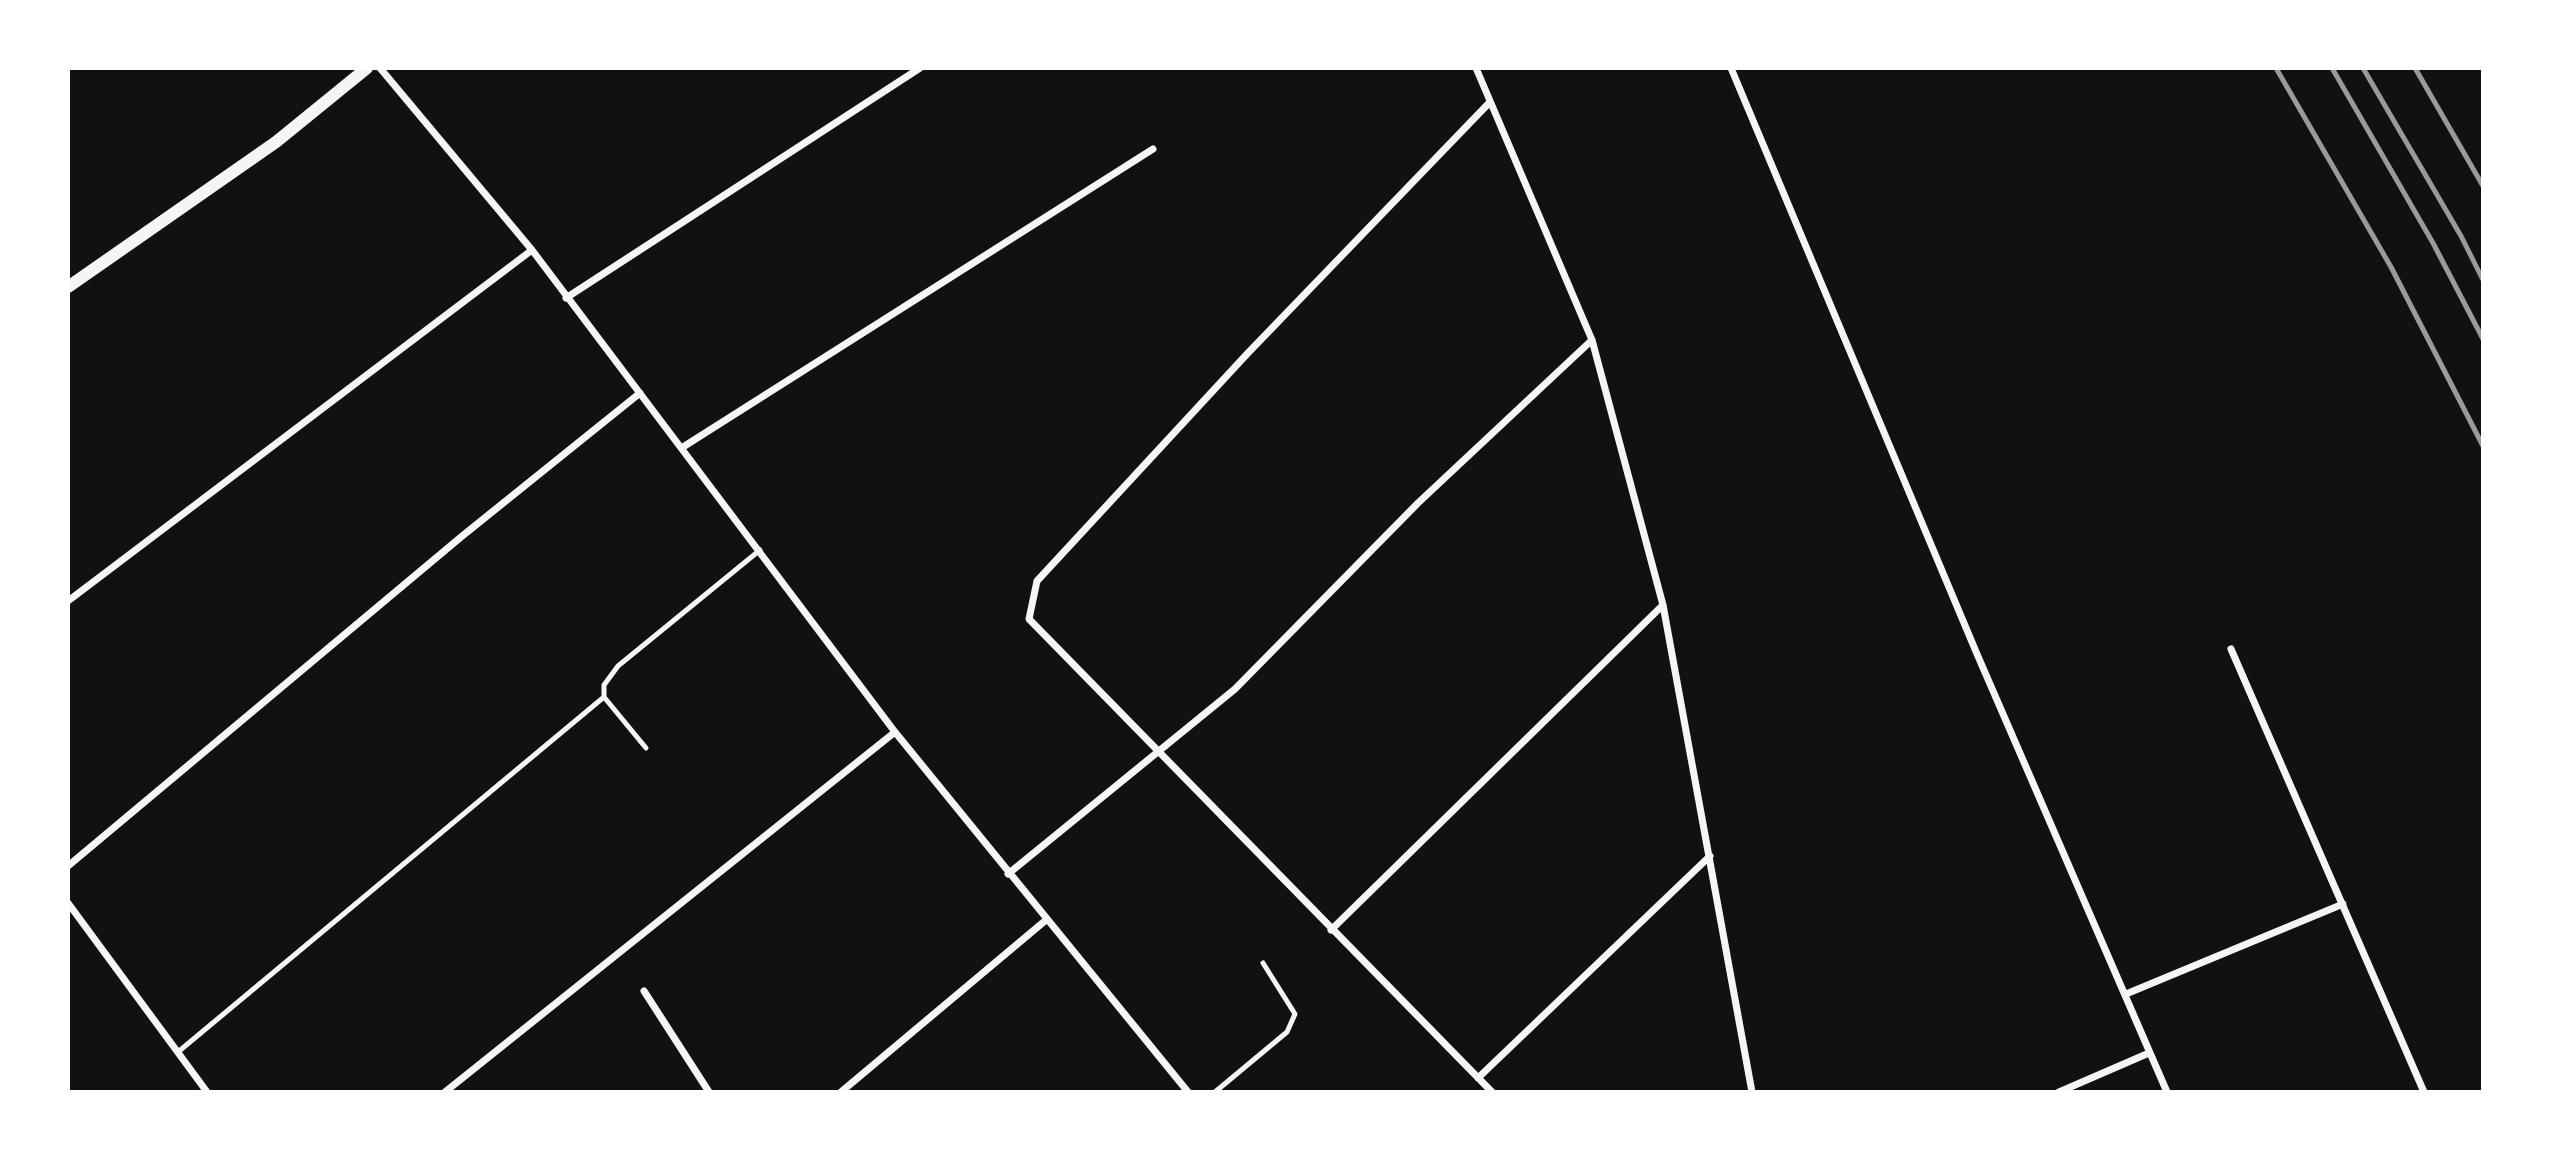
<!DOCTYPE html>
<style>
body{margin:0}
#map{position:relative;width:2551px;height:1160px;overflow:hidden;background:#111;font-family:"PT Sans",sans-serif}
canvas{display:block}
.frame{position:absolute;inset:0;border:70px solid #fff;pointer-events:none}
</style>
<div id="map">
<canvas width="2551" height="1160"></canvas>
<div class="frame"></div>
</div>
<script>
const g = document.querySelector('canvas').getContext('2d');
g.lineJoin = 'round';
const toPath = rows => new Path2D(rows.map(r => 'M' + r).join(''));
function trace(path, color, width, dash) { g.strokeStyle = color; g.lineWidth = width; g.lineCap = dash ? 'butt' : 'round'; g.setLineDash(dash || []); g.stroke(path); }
trace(toPath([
 [646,748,604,697,604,685,618,666,760,550],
 [178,1052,604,697],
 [1215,1092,1287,1032,1295,1014,1263,963]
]), '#f5f5f5', 5);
trace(toPath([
 [380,68,532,250,895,732,1188,1092],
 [1476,68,1592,340,1663,605,1752,1092],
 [1731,68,1977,654,2167,1092],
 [1490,102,1247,354,1037,581,1029,619,1492,1092],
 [566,298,920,68],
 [683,447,1153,149],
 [68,601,532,250],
 [2231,649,2424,1092],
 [68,866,461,537,640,393],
 [1008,874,1235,689,1418,503,1592,340],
 [68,903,207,1092],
 [1331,930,1663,605],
 [644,991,709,1092],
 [2126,994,2343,904],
 [1478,1078,1710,856],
 [445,1092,895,732],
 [841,1092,1046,920],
 [2059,1092,2149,1053]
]), '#f5f5f5', 7);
trace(toPath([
 [68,287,276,142,367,68]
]), '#f5f5f5', 12);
trace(toPath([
 [2276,68,2391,267,2483,446],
 [2332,68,2433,243,2483,339],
 [2363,68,2461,236,2483,280],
 [2415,68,2483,186]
]), '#9a9a9a', 5);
</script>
